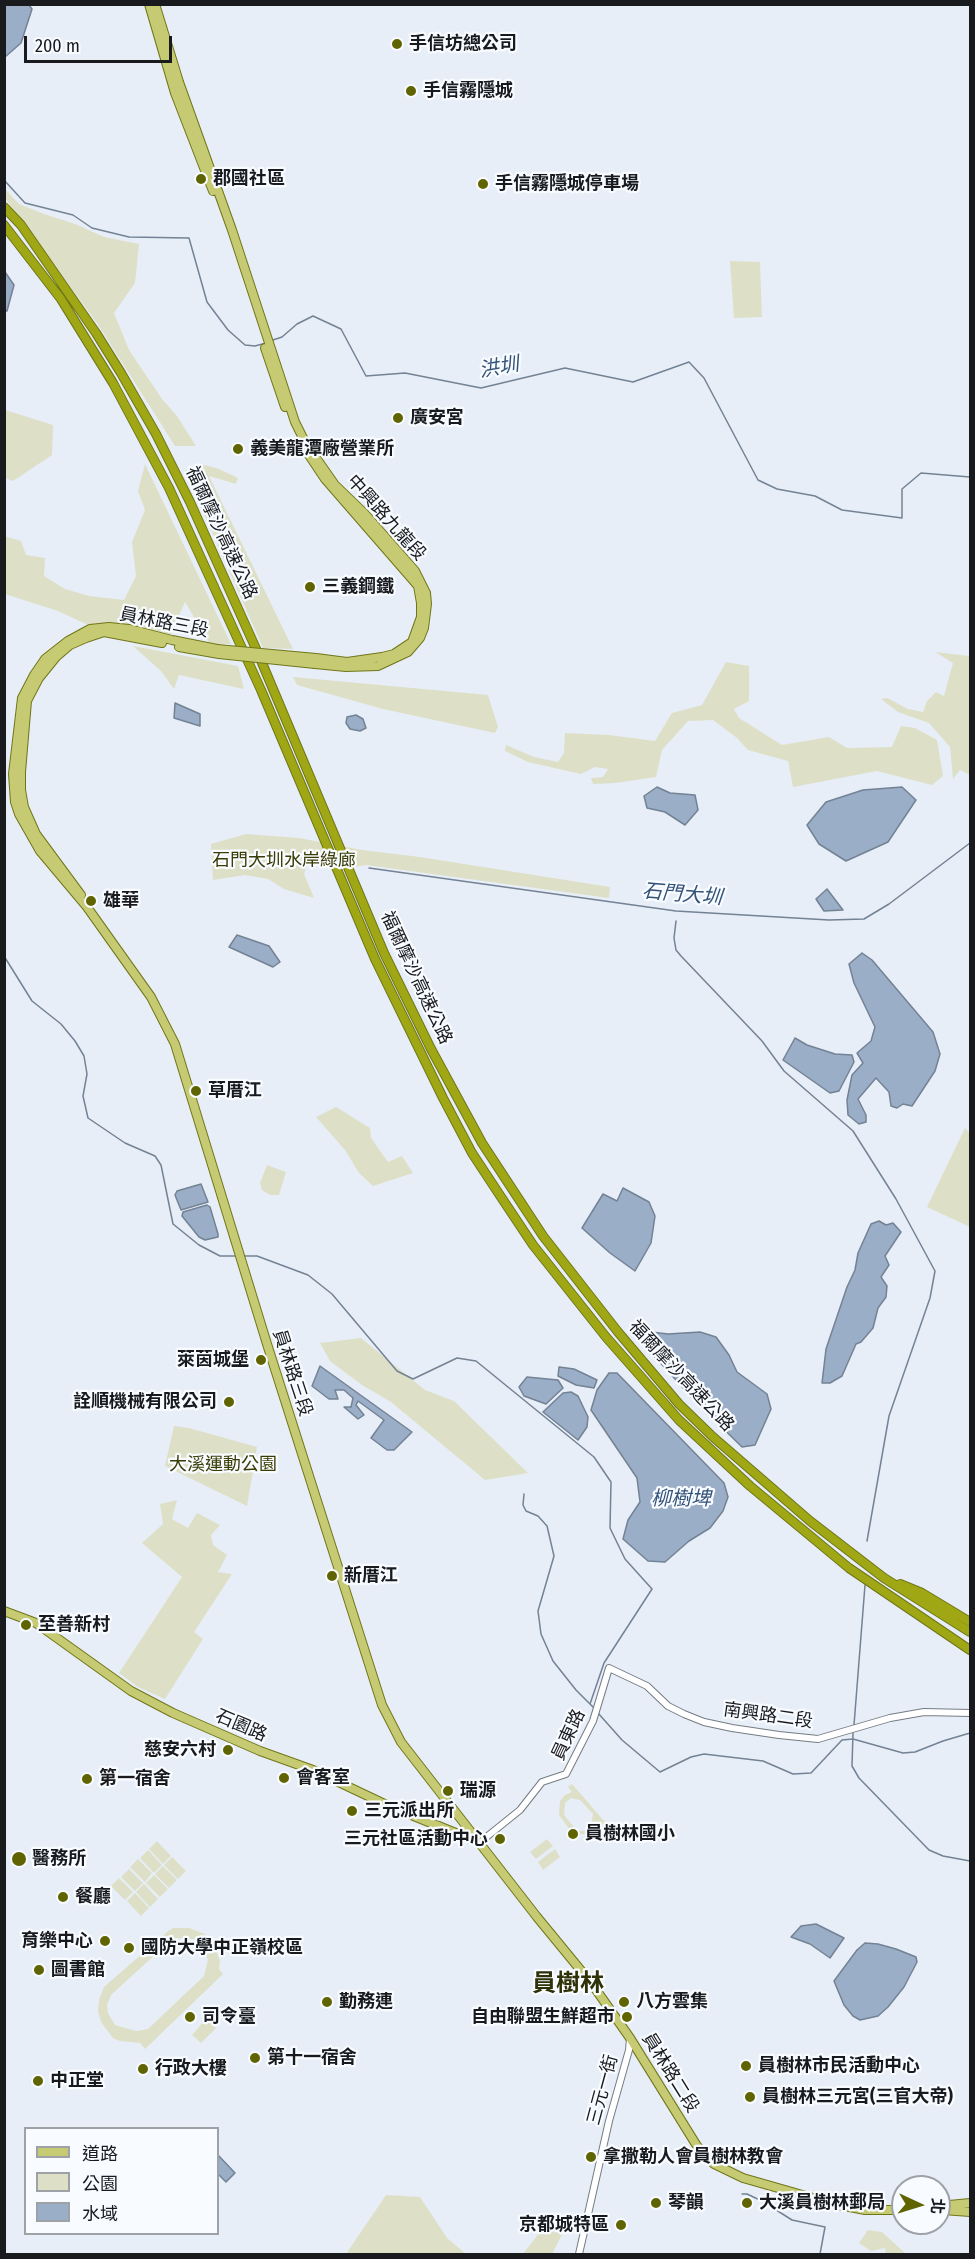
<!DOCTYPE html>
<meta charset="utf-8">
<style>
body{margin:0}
#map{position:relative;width:975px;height:2259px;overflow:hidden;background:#e7eef7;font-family:"Fira Sans Condensed","Noto Sans TC",sans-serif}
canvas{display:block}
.frame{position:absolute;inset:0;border:6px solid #181a1e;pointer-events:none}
.legend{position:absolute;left:24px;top:2127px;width:195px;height:108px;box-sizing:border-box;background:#f8fbff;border:2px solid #9ea1a5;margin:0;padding:8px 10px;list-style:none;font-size:18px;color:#181a1e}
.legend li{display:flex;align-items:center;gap:12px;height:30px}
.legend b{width:30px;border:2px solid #9ea1a5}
.north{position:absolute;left:891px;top:2175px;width:60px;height:60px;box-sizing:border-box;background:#f8fbff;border:2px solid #9ea1a5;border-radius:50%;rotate:94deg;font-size:16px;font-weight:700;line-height:24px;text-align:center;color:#181a1e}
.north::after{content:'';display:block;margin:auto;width:21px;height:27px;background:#606400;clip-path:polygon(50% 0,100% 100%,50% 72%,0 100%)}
.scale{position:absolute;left:24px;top:36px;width:148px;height:27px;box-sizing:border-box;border:3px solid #181a1e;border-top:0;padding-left:8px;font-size:18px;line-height:21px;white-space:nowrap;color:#181a1e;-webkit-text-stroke:4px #f8fbff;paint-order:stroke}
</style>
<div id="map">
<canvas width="975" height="2259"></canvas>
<div class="frame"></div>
<ul class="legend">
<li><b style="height:8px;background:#c6ca73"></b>道路</li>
<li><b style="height:16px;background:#dde0c7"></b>公園</li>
<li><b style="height:16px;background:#9aaec7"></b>水域</li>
</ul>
<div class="north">北</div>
<div class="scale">200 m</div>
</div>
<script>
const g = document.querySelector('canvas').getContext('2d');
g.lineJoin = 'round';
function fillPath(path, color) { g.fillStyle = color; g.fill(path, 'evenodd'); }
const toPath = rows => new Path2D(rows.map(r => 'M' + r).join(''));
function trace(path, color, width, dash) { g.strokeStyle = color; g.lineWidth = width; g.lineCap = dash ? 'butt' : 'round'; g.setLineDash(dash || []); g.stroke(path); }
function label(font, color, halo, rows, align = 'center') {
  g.font = font + ' "Fira Sans Condensed","Noto Sans TC",sans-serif'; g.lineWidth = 4.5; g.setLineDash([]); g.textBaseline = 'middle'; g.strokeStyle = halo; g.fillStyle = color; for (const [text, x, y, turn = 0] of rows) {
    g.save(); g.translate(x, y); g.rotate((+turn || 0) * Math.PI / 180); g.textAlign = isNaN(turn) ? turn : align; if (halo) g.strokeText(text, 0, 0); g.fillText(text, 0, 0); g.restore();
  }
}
fillPath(toPath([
 [4,188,19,204,44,214,75,224,104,237,139,244,135,283,114,313,129,350,162,399,177,416,196,446,175,446,97,323,5,198],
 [730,261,760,262,762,317,734,318],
 [5,410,53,425,52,455,13,481,5,478],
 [145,464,231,644,210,644,185,602,169,638,102,624,86,624,58,611,5,594,4,536,21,541,26,555,45,558,44,576,65,589,89,596,124,600,136,576,132,542,145,510,138,491],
 [205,465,219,469,238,478,236,484,209,476,293,649,263,648,185,470],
 [133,646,238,666,244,689,179,675,174,689,161,671],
 [935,652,970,656,970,775,960,770,953,779,950,747,929,723,898,712,881,699,887,698,908,709,923,712,927,701,936,692,944,696,953,663],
 [726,662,749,666,749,701,734,709,739,718,782,745,829,737,847,748,892,747,901,726,915,728,937,740,943,776,932,785,877,771,793,787,788,761,748,750,737,738,713,720,688,721,662,750,656,777,615,783,593,784,591,778,603,777,608,769,595,767,581,774,528,762,505,751,506,745,534,757,558,762,564,753,565,733,609,735,655,741,672,713,702,705],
 [293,677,488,695,498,727,495,733,383,709,297,685],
 [246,834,299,838,362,850,420,857,610,887,609,898,366,865,355,867,308,861,304,874,314,898,284,889,268,879,245,875,213,880,211,844],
 [336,1107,370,1128,371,1138,388,1162,402,1156,413,1173,373,1186,359,1173,345,1150,316,1117],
 [965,1128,970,1133,970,1227,927,1207],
 [267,1165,286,1172,279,1195,270,1195,262,1190,260,1183],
 [361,1338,425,1390,454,1401,528,1473,485,1480,391,1402,362,1385,330,1361,320,1343],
 [174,1426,189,1428,257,1447,247,1506,165,1466],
 [177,1500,172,1519,188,1528,197,1513,220,1525,211,1535,213,1545,227,1555,218,1572,232,1574,194,1632,203,1639,165,1699,138,1687,119,1673,182,1577,142,1543,163,1524,160,1504],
 [572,1784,605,1822,602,1825,598,1822,594,1829,586,1834,573,1834,559,1815,560,1801,565,1795,572,1792,568,1787],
 [571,1798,580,1800,593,1814,591,1824,585,1831,577,1831,564,1815,565,1803],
 [547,1839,553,1846,536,1859,530,1852],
 [157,1841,171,1856,163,1864,149,1849],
 [555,1849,560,1857,543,1870,538,1862],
 [148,1850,162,1865,154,1873,140,1858],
 [172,1857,186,1871,178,1879,164,1865],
 [138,1859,152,1873,145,1882,130,1867],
 [163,1866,177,1880,169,1888,155,1874],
 [129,1869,143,1883,135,1891,121,1877],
 [154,1875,168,1889,160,1897,146,1883],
 [119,1878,133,1892,125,1900,111,1886],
 [144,1884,158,1899,150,1907,136,1892],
 [135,1893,149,1908,141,1916,127,1901],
 [173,1928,189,1928,205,1934,216,1950,220,1961,219,1969,223,1974,145,2049,140,2043,120,2041,113,2038,101,2022,98,2011,99,2000,104,1987,168,1931],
 [176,1938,195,1939,201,1943,208,1960,204,1976,148,2029,136,2031,115,2025,108,2013,107,2005,111,1995,169,1942],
 [206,2019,216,2028,201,2043,192,2035],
 [386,2195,420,2197,447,2238,466,2254,346,2254],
 [550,2219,568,2223,552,2254,523,2254],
 [868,2230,882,2232,906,2254,886,2254,885,2248,871,2251,859,2243]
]), '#dde0c7');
const water = toPath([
 [5,4,29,5,32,9,21,43,5,57,5,4],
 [5,272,14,285,7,311,5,311,5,272],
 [175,703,200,714,200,726,174,718,175,703],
 [356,715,363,719,366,728,360,731,350,729,346,723,347,717,356,715],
 [657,787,670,793,695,795,698,810,685,825,665,812,647,808,644,796,657,787],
 [902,787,916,800,888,842,846,861,819,844,807,825,826,802,863,790,902,787],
 [827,889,843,910,824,911,816,899,827,889],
 [237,935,269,946,280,962,273,967,229,947,237,935],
 [862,953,872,960,933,1032,940,1054,935,1071,912,1106,903,1104,897,1108,891,1106,889,1092,876,1078,858,1099,866,1115,866,1122,859,1124,848,1115,847,1100,852,1075,863,1063,857,1053,871,1041,875,1027,854,983,849,964,862,953],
 [795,1038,807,1045,835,1054,852,1055,854,1062,839,1091,830,1093,783,1060,795,1038],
 [201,1184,208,1202,181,1210,175,1195,177,1191,201,1184],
 [623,1188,649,1202,655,1216,651,1243,635,1271,610,1253,582,1228,603,1194,617,1201,623,1188],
 [207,1205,210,1207,218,1234,218,1237,205,1240,199,1237,182,1216,183,1212,207,1205],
 [879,1221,886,1225,893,1223,901,1232,885,1256,889,1265,881,1277,887,1286,886,1297,878,1308,873,1328,861,1342,856,1344,842,1376,830,1383,822,1383,826,1349,847,1287,855,1270,858,1253,871,1224,879,1221],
 [651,1332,668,1334,700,1332,716,1337,729,1355,737,1372,767,1394,771,1409,755,1445,742,1447,694,1400,646,1347,643,1338,651,1332],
 [320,1366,412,1432,394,1450,387,1450,371,1438,384,1420,358,1401,356,1405,364,1415,358,1419,344,1407,351,1407,353,1398,344,1390,335,1390,338,1399,329,1399,312,1386,320,1366],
 [559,1367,574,1369,597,1380,594,1388,576,1385,558,1376,559,1367],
 [609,1373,617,1373,724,1483,728,1497,723,1511,710,1528,689,1541,665,1562,648,1561,623,1539,628,1520,640,1502,637,1478,591,1410,597,1390,609,1373],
 [527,1377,558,1380,563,1388,546,1404,524,1396,519,1387,527,1377],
 [571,1392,578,1396,588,1417,587,1427,578,1440,543,1412,563,1393,571,1392],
 [816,1924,844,1938,830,1958,810,1944,791,1937,801,1926,816,1924],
 [865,1943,878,1944,896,1949,916,1957,917,1962,904,1987,888,2007,878,2016,860,2020,853,2016,844,2005,834,1981,857,1950,865,1943],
 [218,2155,235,2173,226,2182,218,2174,218,2155]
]);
fillPath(water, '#9aaec7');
trace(water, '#738294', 1.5);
trace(toPath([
 [4,180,25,203,73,215,92,228,129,237,189,238,207,302,228,330,245,345,255,346,266,343],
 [270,341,282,337,297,324,313,316,341,329,366,376,405,373,481,388,565,368,633,382,689,362,704,378,758,480,777,489,815,496,842,510,902,518,902,489,921,473,970,477],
 [369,868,676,911,829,920,864,919,889,904,970,843],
 [676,921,674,938,676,950,681,956,762,1041,784,1071,853,1131,896,1199,935,1271,930,1298,889,1416,867,1541],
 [4,956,32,1001,61,1024,75,1041,84,1056,87,1074,83,1096,88,1118,125,1143,155,1156,161,1165,173,1224,199,1245,220,1256,236,1256],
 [243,1256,257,1256,308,1275,332,1294,397,1371,413,1379,457,1358,476,1361,594,1457,611,1482,610,1528,625,1559,652,1589,604,1663,590,1704,595,1709],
 [524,1494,523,1505,526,1511,538,1516,547,1526,554,1556,538,1611,541,1634,553,1661,576,1690,590,1704],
 [598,1713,622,1740,660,1772,691,1757,704,1754,763,1761,793,1774,811,1773,842,1740,853,1739,903,1753,915,1752,943,1741,970,1733],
 [854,1725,865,1585],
 [853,1733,852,1766,859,1778,929,1850,943,1856,970,1861],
 [742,2194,747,2194,762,2201,792,2220,825,2227,820,2254]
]), '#738294', 1.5);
const tertiary = toPath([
 [479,1843,520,1810,542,1782,566,1774,593,1721,609,1668,647,1686,668,1706,684,1714,704,1722,732,1728,779,1735,818,1739,890,1718,924,1712,970,1713],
 [579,2254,609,2121,629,2050,630,2038]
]);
const primary = toPath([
 [149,4,175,93,213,191],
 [155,4,179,82,232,230,295,422,305,442,335,485,364,513,415,571,426,593,427,604,424,628,420,638,408,652,378,666,346,667,315,664],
 [265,348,285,407],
 [303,446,325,479,418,586,421,603,421,617,412,642,394,654,382,657,347,662,316,658],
 [179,647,219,654],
 [217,649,172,640,129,629,109,627,90,629,68,641,45,659,34,675,22,698,13,774,15,802,19,814,40,851,87,907,151,997,175,1044,267,1344,382,1705,401,1742,537,1917,592,1984,630,2038,697,2146,714,2164,743,2178,834,2204,865,2210,903,2210],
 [81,895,36,834,24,807,21,790,21,772,27,701,39,678,56,657,70,645,86,638,104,632,162,643],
 [4,1611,36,1623,131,1691,173,1713,260,1751,313,1770,389,1806,478,1842],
 [939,2206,970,2203],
 [943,2210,970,2212]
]);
const motorway = toPath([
 [4,207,21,225,96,333,121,373,156,434,190,502,257,651,384,953,431,1049,482,1143,543,1236,618,1332,679,1404,713,1437,810,1521,884,1578,970,1632],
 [4,225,61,299,113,383,169,488,261,690,375,959,443,1098,472,1153,501,1197,533,1245,606,1337,679,1420,750,1486,849,1568,970,1650],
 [900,1584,922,1593,970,1622]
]);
trace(tertiary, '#757c84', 8);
trace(primary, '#707618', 10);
trace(motorway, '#707618', 10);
trace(tertiary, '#fff', 6);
trace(primary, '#c6ca73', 8);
trace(motorway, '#a0a715', 8);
const primaryBridge = toPath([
 [217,649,316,658],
 [219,654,315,664]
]);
trace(primaryBridge, '#707618', 10, []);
trace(primaryBridge, '#c6ca73', 8);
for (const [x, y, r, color] of [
 [397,44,6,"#606400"],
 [411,91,6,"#606400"],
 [201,179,6,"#606400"],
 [483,184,6,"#606400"],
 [398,418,6,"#606400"],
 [238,449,6,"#606400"],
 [310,587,6,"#606400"],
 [91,901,6,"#606400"],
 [196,1091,6,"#606400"],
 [261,1360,6,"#606400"],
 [229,1402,6,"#606400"],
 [332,1576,6,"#606400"],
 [26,1625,6,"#606400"],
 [228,1750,6,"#606400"],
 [284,1778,6,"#606400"],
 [87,1779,6,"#606400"],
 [448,1791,6,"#606400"],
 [352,1811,6,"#606400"],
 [573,1834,6,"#606400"],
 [500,1839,6,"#606400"],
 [19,1859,8,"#606400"],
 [63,1897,6,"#606400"],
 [105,1941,6,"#606400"],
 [129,1948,6,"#606400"],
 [39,1970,6,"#606400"],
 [327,2002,6,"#606400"],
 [624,2002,6,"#606400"],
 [190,2017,6,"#606400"],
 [627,2017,6,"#606400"],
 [255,2058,6,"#606400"],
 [746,2066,6,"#606400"],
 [143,2069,6,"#606400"],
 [38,2081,6,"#606400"],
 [750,2097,6,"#606400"],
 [591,2157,6,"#606400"],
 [656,2203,6,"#606400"],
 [747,2203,6,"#606400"],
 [621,2225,6,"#606400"]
]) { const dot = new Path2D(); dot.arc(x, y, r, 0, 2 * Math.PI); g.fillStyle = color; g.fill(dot); trace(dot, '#f8fbff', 2); }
label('bold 18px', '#181a1e', '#f8fbff', [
 ["手信坊總公司",409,44],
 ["手信霧隱城",423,91],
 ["郡國社區",213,179],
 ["手信霧隱城停車場",495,184],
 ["廣安宮",410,418],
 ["義美龍潭廠營業所",250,449],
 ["三義鋼鐵",322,587],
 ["雄華",103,901],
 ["草厝江",208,1091],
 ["萊茵城堡",249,1360,"right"],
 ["詮順機械有限公司",217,1402,"right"],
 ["新厝江",344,1576],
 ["至善新村",38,1625],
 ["慈安六村",216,1750,"right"],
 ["會客室",296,1778],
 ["第一宿舍",99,1779],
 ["瑞源",460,1791],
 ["三元派出所",364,1811],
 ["員樹林國小",585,1834],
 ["三元社區活動中心",488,1839,"right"],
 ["醫務所",32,1859],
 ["餐廳",75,1897],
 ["育樂中心",93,1941,"right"],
 ["國防大學中正嶺校區",141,1948],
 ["圖書館",51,1970],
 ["勤務連",339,2002],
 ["八方雲集",636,2002],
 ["司令臺",202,2017],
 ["自由聯盟生鮮超市",615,2017,"right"],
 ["第十一宿舍",267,2058],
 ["員樹林市民活動中心",758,2066],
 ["行政大樓",155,2069],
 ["中正堂",50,2081],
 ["員樹林三元宮(三官大帝)",762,2097],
 ["拿撒勒人會員樹林教會",603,2157],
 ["琴韻",668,2203],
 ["大溪員樹林郵局",759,2203],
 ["京都城特區",609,2225,"right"]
], 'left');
label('18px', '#181a1e', '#f8fbff', [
 ["中興路九龍段",386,518,48],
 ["福爾摩沙高速公路",221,533,65],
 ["員林路三段",164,623,11],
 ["福爾摩沙高速公路",416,978,65],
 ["員林路三段",292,1373,72],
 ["福爾摩沙高速公路",681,1376,47],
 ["南興路二段",768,1716,8],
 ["石園路",241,1726,23],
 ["員東路",569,1735,-65],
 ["員林路二段",670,2073,58],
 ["三元一街",603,2090,-75]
]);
label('18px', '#3a3c04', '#f8fbff', [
 ["石門大圳水岸綠廊",284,861],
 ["大溪運動公園",223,1465]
]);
label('italic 20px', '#345379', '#f8fbff', [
 ["洪圳",499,368,-10],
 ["石門大圳",682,895,5],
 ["柳樹埤",681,1499]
]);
label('bold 24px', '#2f3107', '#f8fbff', [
 ["員樹林",568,1984]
]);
</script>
